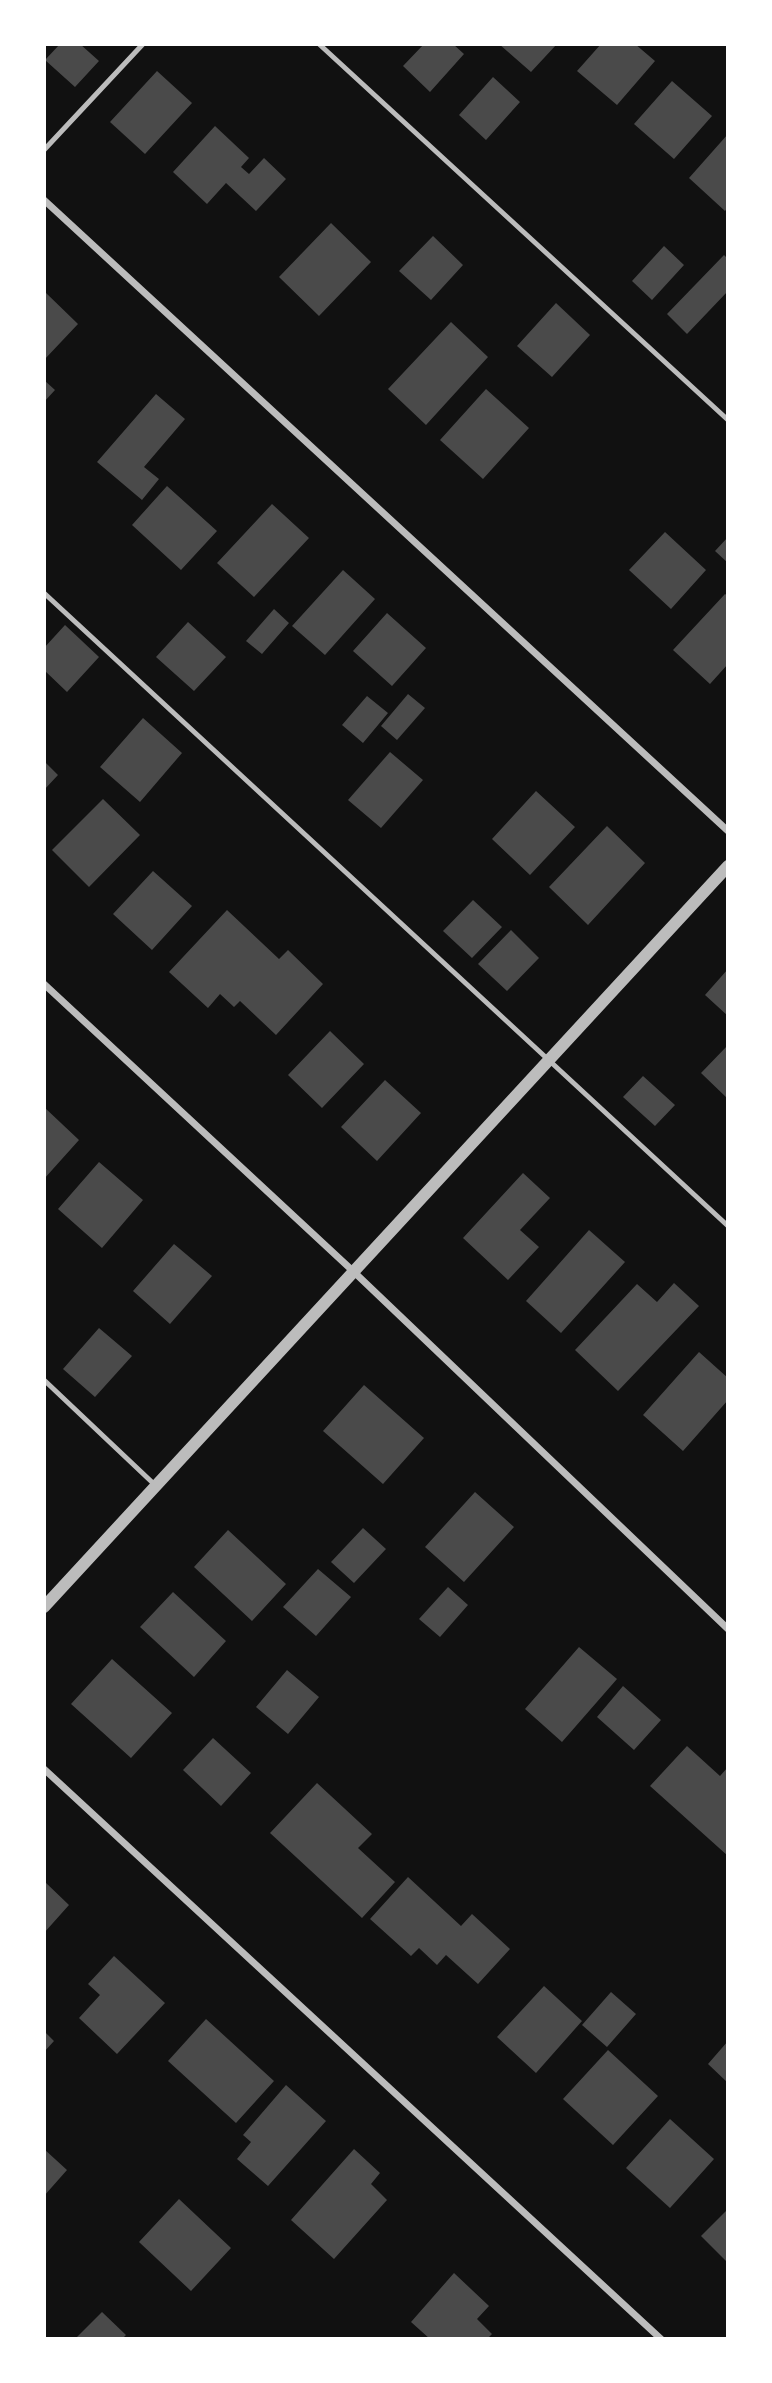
<!DOCTYPE html>
<style>
body{margin:0}
#map{position:relative;width:772px;height:2383px;overflow:hidden;background:#111;font-family:"Varela Round",sans-serif}
canvas{display:block}
.frame{position:absolute;inset:0;border:46px solid #fff;pointer-events:none}
</style>
<div id="map">
<canvas width="772" height="2383"></canvas>
<div class="frame"></div>
</div>
<script>
const g = document.querySelector('canvas').getContext('2d');
g.lineJoin = 'round';
function fillPath(path, color) { g.fillStyle = color; g.fill(path, 'evenodd'); }
const toPath = rows => new Path2D(rows.map(r => 'M' + r).join(''));
function trace(path, color, width, dash) { g.strokeStyle = color; g.lineWidth = width; g.lineCap = dash ? 'butt' : 'round'; g.setLineDash(dash || []); g.stroke(path); }
fillPath(toPath([
 [60,44,80,44,99,61,75,87,45,60],
 [424,44,453,44,464,54,430,92,403,66],
 [499,44,557,44,531,72],
 [601,44,635,44,655,61,617,105,577,71],
 [157,71,192,103,145,154,110,122],
 [493,77,520,102,486,140,459,115],
 [672,81,712,116,674,159,634,124],
 [215,126,249,158,241,167,249,174,264,158,286,179,256,211,226,183,207,204,173,172],
 [728,134,728,207,725,211,689,178],
 [331,223,371,262,319,316,279,277],
 [433,236,463,265,431,300,399,271],
 [664,246,684,265,652,300,632,281],
 [724,255,728,259,728,291,687,334,667,314],
 [44,291,78,324,44,360],
 [556,303,590,335,552,377,517,346],
 [451,322,488,357,426,425,388,389],
 [44,380,55,390,44,402],
 [486,389,529,428,483,479,440,440],
 [156,394,185,419,144,467,159,479,142,500,97,462],
 [167,486,217,531,181,570,132,525],
 [272,504,309,538,254,597,217,563],
 [665,532,706,570,671,609,629,570],
 [728,537,728,563,715,551],
 [343,570,375,599,325,655,292,626],
 [725,594,728,596,728,664,710,684,673,650],
 [274,609,289,623,262,654,246,641],
 [387,613,426,648,392,686,353,651],
 [188,622,226,657,194,691,156,657],
 [65,625,99,657,67,692,44,670,44,648],
 [408,694,425,708,397,740,381,726],
 [367,696,388,713,363,743,342,725],
 [143,718,182,753,140,802,100,767],
 [390,752,423,780,381,828,348,800],
 [44,761,58,775,44,790],
 [536,791,575,827,530,875,492,839],
 [103,799,140,835,89,887,52,850],
 [607,826,645,863,588,925,549,887],
 [153,871,192,906,152,950,113,914],
 [473,900,502,927,472,958,443,931],
 [227,910,279,959,288,950,323,984,276,1035,240,1001,234,1007,220,994,208,1008,169,972],
 [511,930,539,958,507,991,478,964],
 [728,969,728,1016,705,995],
 [330,1031,364,1064,322,1108,288,1075],
 [728,1045,728,1099,701,1073],
 [643,1076,675,1105,655,1126,623,1097],
 [385,1080,421,1113,377,1161,341,1127],
 [44,1107,79,1140,44,1179],
 [99,1162,143,1200,102,1248,58,1209],
 [523,1173,550,1198,520,1230,539,1247,508,1280,463,1238],
 [589,1230,625,1262,561,1333,526,1301],
 [174,1244,212,1276,170,1324,133,1291],
 [674,1283,699,1306,618,1391,575,1350,637,1284,657,1302],
 [99,1328,132,1356,95,1397,63,1369],
 [699,1352,728,1378,728,1400,683,1451,643,1415],
 [364,1385,424,1438,383,1484,323,1431],
 [475,1492,514,1527,464,1582,425,1547],
 [363,1528,386,1549,354,1583,331,1562],
 [228,1530,286,1584,252,1621,194,1567],
 [318,1569,351,1597,316,1636,283,1607],
 [448,1587,468,1605,440,1637,419,1619],
 [173,1592,226,1641,194,1677,140,1627],
 [579,1647,617,1679,562,1742,525,1709],
 [112,1659,172,1713,131,1758,71,1704],
 [287,1670,319,1697,288,1734,256,1707],
 [623,1686,661,1720,634,1750,597,1717],
 [213,1738,251,1773,221,1806,183,1770],
 [687,1746,720,1776,728,1767,728,1856,650,1786],
 [317,1783,372,1834,358,1848,395,1882,362,1918,270,1833],
 [408,1877,461,1926,472,1914,510,1949,478,1984,446,1955,437,1965,419,1948,411,1956,370,1919],
 [44,1881,69,1905,44,1933],
 [114,1956,165,2003,117,2054,79,2018,100,1995,88,1984],
 [544,1986,582,2021,536,2073,497,2037],
 [611,1992,636,2014,607,2047,582,2025],
 [206,2019,274,2081,236,2123,168,2061],
 [44,2031,54,2041,44,2052],
 [728,2041,728,2083,708,2064],
 [608,2050,658,2096,613,2145,563,2099],
 [286,2085,326,2121,268,2186,237,2159,251,2142,243,2135],
 [670,2119,714,2159,670,2208,626,2168],
 [44,2149,67,2170,44,2196],
 [354,2149,380,2173,371,2184,387,2200,334,2259,291,2220],
 [179,2199,231,2248,191,2291,139,2242],
 [728,2209,728,2263,701,2236],
 [454,2273,489,2306,477,2319,492,2334,487,2339,430,2339,411,2322],
 [102,2312,126,2335,122,2339,75,2339]
]), '#4a4a4a');
trace(toPath([
 [319,44,728,420],
 [44,150,143,44],
 [44,593,728,1226],
 [44,1380,155,1485]
]), '#bcbcbc', 5);
trace(toPath([
 [44,200,728,831],
 [44,984,354,1272,728,1629],
 [44,1769,661,2339]
]), '#bcbcbc', 7);
trace(toPath([
 [44,1607,728,866]
]), '#bcbcbc', 12);
</script>
